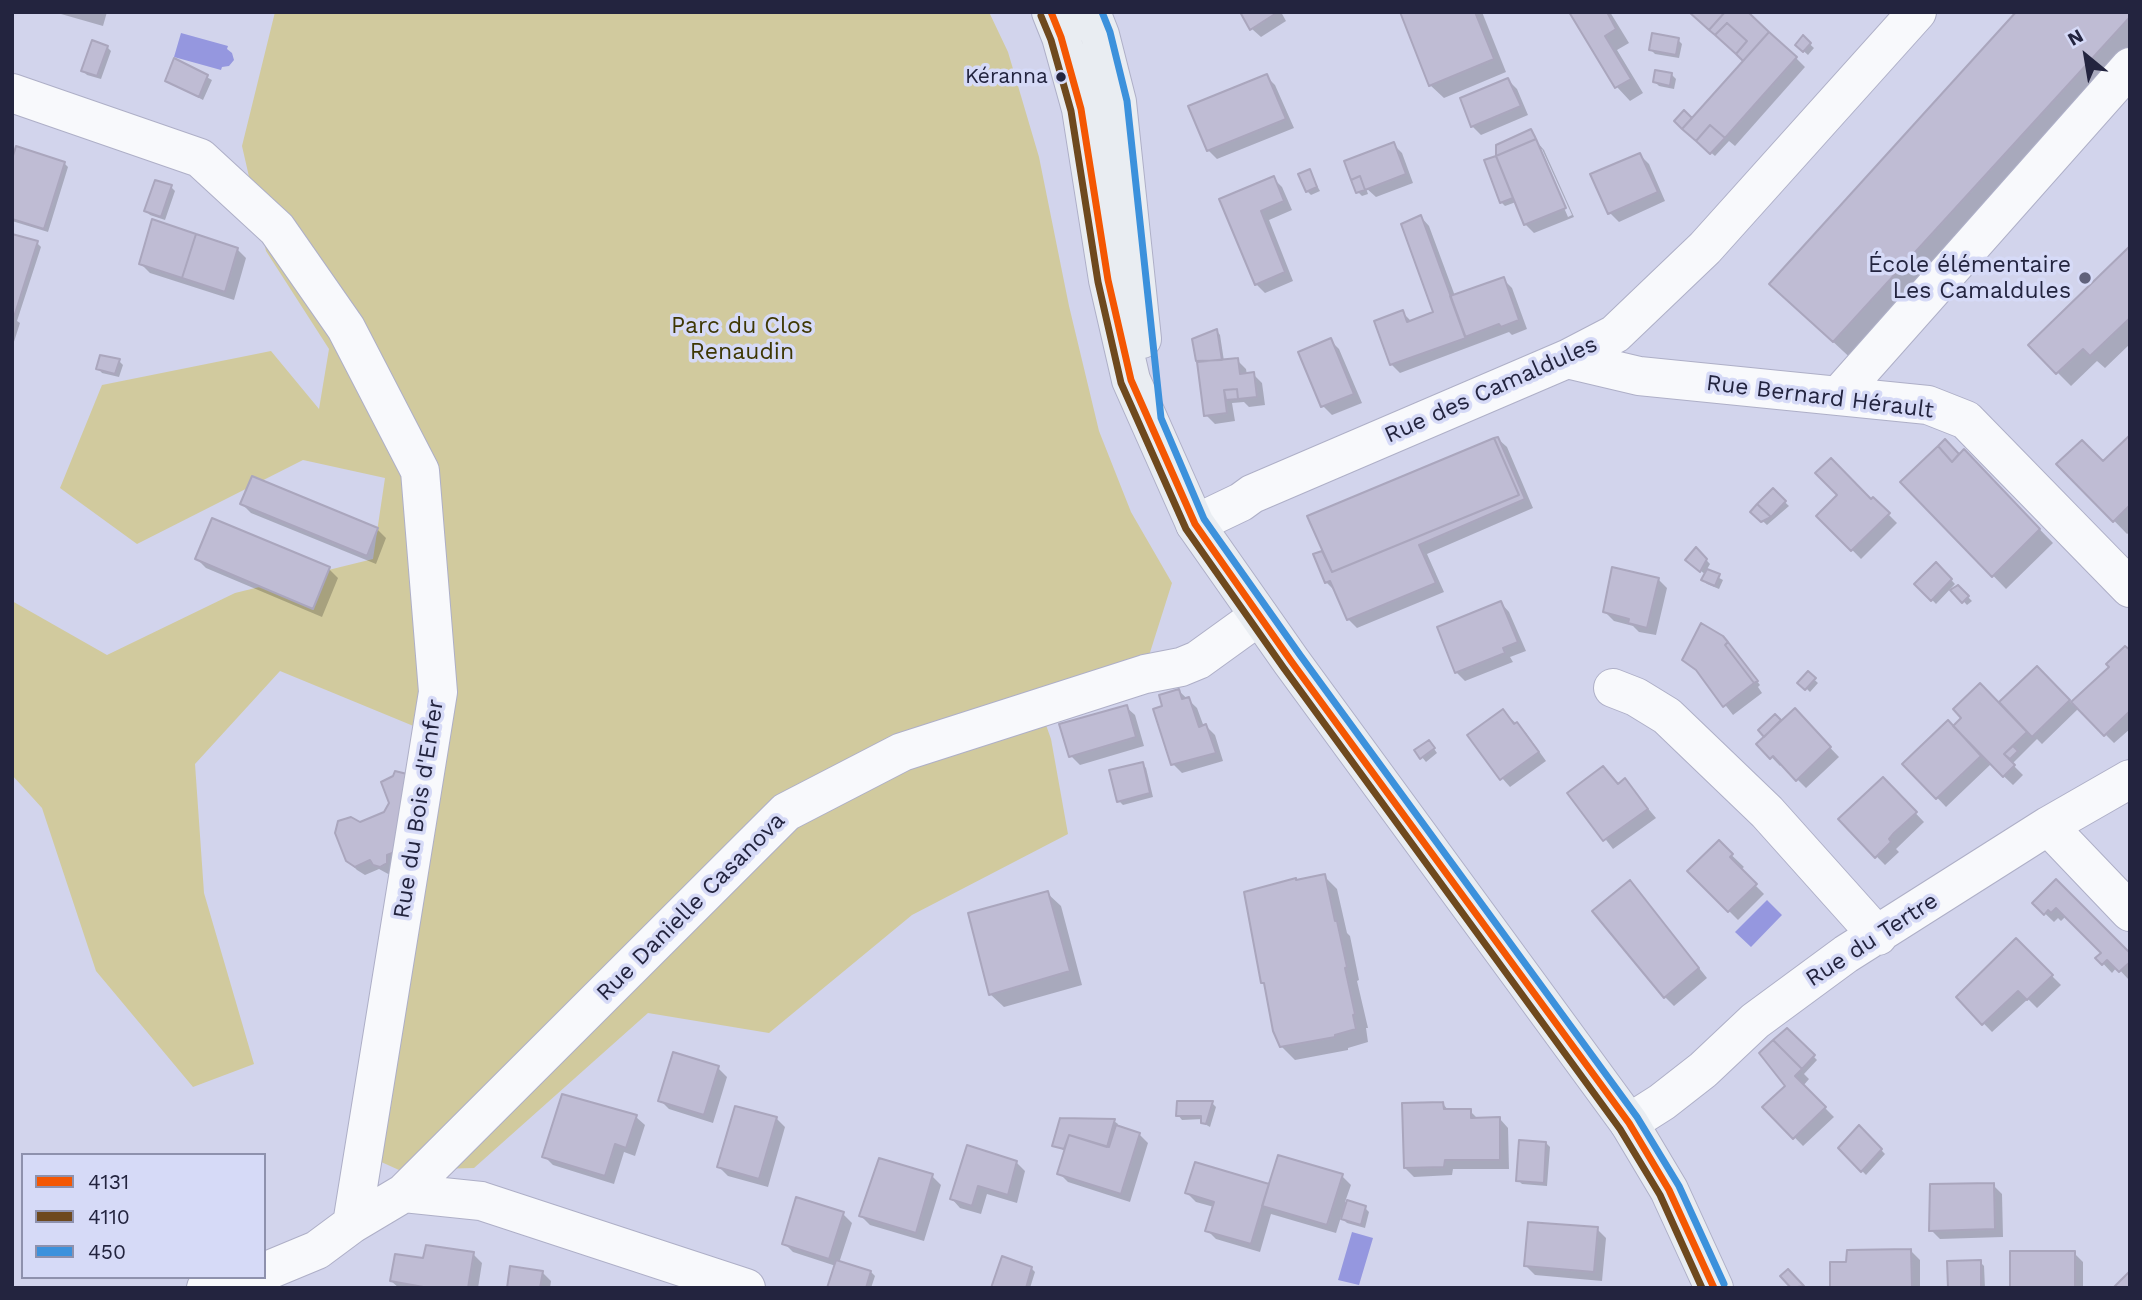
<!DOCTYPE html>
<meta charset="utf-8">
<style>
body{margin:0}
#map{position:relative;width:2142px;height:1300px;overflow:hidden;background:#d2d4ec;font-family:"Work Sans",sans-serif}
canvas{display:block}
.frame{position:absolute;inset:0;border:14px solid #23243f;pointer-events:none}
.legend{position:absolute;left:21px;top:1153px;width:245px;height:126px;box-sizing:border-box;background:#d6daf7;border:2px solid #8e91ad;margin:0;padding:9px 12px;list-style:none;font-size:21px;color:#23243f}
.legend li{display:flex;align-items:center;gap:14px;height:35px}
.legend b{width:35px;border:2px solid #8e91ad}
.north{position:absolute;left:2051px;top:21px;width:70px;height:70px;-webkit-text-stroke:5px #d6daf7;paint-order:stroke;rotate:330deg;font-size:19px;font-weight:700;line-height:28px;text-align:center;color:#23243f}
.north::after{content:'';display:block;margin:auto;width:24px;height:32px;background:#23243f;clip-path:polygon(50% 0,100% 100%,50% 72%,0 100%)}
</style>
<div id="map">
<canvas width="2142" height="1300"></canvas>
<div class="frame"></div>
<ul class="legend">
<li><b style="height:9px;background:#f45703"></b>4131</li>
<li><b style="height:9px;background:#6e491e"></b>4110</li>
<li><b style="height:9px;background:#3c91dc"></b>450</li>
</ul>
<div class="north">N</div>
</div>
<script>
const g = document.querySelector('canvas').getContext('2d');
g.lineJoin = 'round';
function fillPath(path, color) { g.fillStyle = color; g.fill(path, 'evenodd'); }
const toPath = rows => new Path2D(rows.map(r => 'M' + r).join(''));
function trace(path, color, width, dash) { g.strokeStyle = color; g.lineWidth = width; g.lineCap = dash ? 'butt' : 'round'; g.setLineDash(dash || []); g.stroke(path); }
function label(font, color, halo, rows, align = 'center') {
  g.font = font + ' "Work Sans",sans-serif'; g.lineWidth = 7; g.setLineDash([]); g.textBaseline = 'middle'; g.strokeStyle = halo; g.fillStyle = color; for (const [text, x, y, turn = 0] of rows) {
    g.save(); g.translate(x, y); g.rotate((+turn || 0) * Math.PI / 180); g.textAlign = isNaN(turn) ? turn : align; if (halo) g.strokeText(text, 0, 0); g.fillText(text, 0, 0); g.restore();
  }
}
fillPath(toPath([
 [275,12,989,12,1008,52,1039,157,1069,306,1099,431,1131,512,1172,583,1147,662,1036,697,1051,739,1068,834,912,915,769,1033,648,1013,474,1168,399,1170,368,1156,445,739,280,671,195,764,204,893,254,1064,193,1087,96,971,42,808,12,775,12,601,107,655,235,593,373,559,385,478,303,460,137,544,60,488,102,385,271,351,319,409,329,349,266,251,242,146]
]), '#d1ca9e');
fillPath(toPath([
 [181,33,228,46,227,49,232,53,234,60,229,66,222,67,221,70,174,57],
 [1767,900,1782,915,1751,947,1735,932],
 [1352,1232,1373,1238,1359,1285,1338,1280]
]), '#9597df');
fillPath(toPath([
 [54,12,107,12,103,26],
 [1242,12,1281,12,1286,21,1261,37,1252,29],
 [1402,12,1482,12,1506,72,1444,98,1430,85],
 [1571,12,1610,12,1629,43,1617,50,1643,93,1630,101,1617,87],
 [2130,12,2130,67,1858,365,1771,284],
 [1803,38,1814,48,1808,55,1797,45],
 [1678,40,1682,44,1679,58,1655,54,1651,50],
 [107,47,111,51,101,79,87,75,83,71],
 [1796,58,1805,67,1735,146,1729,141,1715,156,1694,138,1692,120,1745,61],
 [175,60,212,80,203,100,167,81],
 [1672,75,1676,79,1674,89,1659,86,1655,82],
 [1266,76,1275,85,1294,128,1217,159,1208,150],
 [1508,80,1517,89,1528,115,1481,135,1472,126],
 [1531,131,1535,135,1537,142,1544,150,1574,217,1534,233,1525,224,1516,202,1505,206,1501,202,1486,161,1498,157],
 [1538,149,1542,149,1572,215,1568,217],
 [1393,144,1402,153,1413,183,1376,197,1366,188,1368,194,1362,196,1358,192],
 [1640,155,1649,164,1665,201,1619,222,1610,213],
 [64,163,68,167,48,232,12,221,12,165],
 [1309,171,1320,191,1311,195,1307,191],
 [1273,178,1282,187,1292,210,1269,220,1293,281,1265,293,1256,284,1221,200],
 [171,187,175,191,165,220,150,215,146,211],
 [1421,217,1429,226,1455,296,1503,279,1512,288,1527,329,1512,335,1509,332,1400,373,1391,364,1402,312,1411,321,1435,313],
 [12,236,37,243,41,247,17,321,20,323,12,348],
 [2130,248,2130,344,2105,368,2097,361,2071,386,2030,345],
 [237,249,246,258,234,300,150,273,141,264],
 [1217,331,1220,335,1224,361,1237,360,1246,369,1247,375,1253,374,1262,383,1265,405,1249,407,1244,402,1232,403,1235,421,1215,424,1206,415,1197,360],
 [1330,340,1339,349,1362,403,1332,415,1323,406,1301,353],
 [119,361,123,365,119,377,102,373,98,368],
 [2130,437,2130,532,2127,534,2059,464,2103,463],
 [1498,439,1507,447,1533,508,1427,554,1444,592,1357,628,1348,619,1335,591,1326,582,1322,553,1328,558],
 [1945,442,1960,456,1977,465,2053,543,2006,589,1903,482],
 [1773,491,1789,506,1767,525,1753,512],
 [1873,499,1897,523,1861,559,1819,516],
 [242,504,377,529,386,538,376,564,251,513],
 [213,521,329,569,338,578,322,617,206,568,197,559],
 [1696,549,1710,564,1706,571,1723,580,1719,589,1707,584,1703,580,1706,575,1691,563],
 [1936,564,1955,584,1936,604,1917,584],
 [1658,579,1667,588,1656,635,1639,632,1633,626,1614,621,1605,612],
 [1958,587,1972,601,1967,605,1953,590],
 [1501,603,1509,612,1526,651,1510,657,1513,662,1465,681,1456,672],
 [1735,653,1760,685,1758,687,1762,693,1733,715,1702,675,1684,660],
 [2130,653,2130,729,2114,743,2079,708,2042,744,2037,739,2012,764,2023,775,2013,785,1991,764,1946,807,1905,764,1953,728,1999,705,2037,669,2072,704],
 [1808,674,1818,683,1810,692,1800,682],
 [1179,691,1197,708,1204,727,1206,726,1215,735,1223,761,1182,773,1173,764,1164,707],
 [1126,707,1135,715,1144,746,1080,765,1071,756],
 [1503,711,1526,733,1546,761,1510,787,1502,778],
 [1795,711,1839,757,1806,788,1782,764,1780,766,1759,744,1766,737,1775,717,1782,723],
 [1432,746,1437,753,1426,762,1417,751],
 [1142,764,1146,768,1153,797,1123,805,1119,801],
 [1883,779,1924,822,1896,849,1899,852,1885,865,1840,819],
 [1625,781,1656,818,1613,849,1570,793,1619,786],
 [423,786,390,875,379,869,365,875,357,870,347,860,360,824,385,813],
 [1719,843,1744,867,1740,870,1764,894,1738,920,1689,871],
 [1324,876,1337,889,1347,933,1350,936,1359,980,1357,981,1368,1028,1366,1028,1368,1042,1348,1048,1348,1050,1295,1060,1281,1046,1266,986,1262,982,1297,881],
 [2056,882,2130,956,2129,980,2117,967,2112,973,2098,958,2103,953,2066,916,2061,921,2058,918,2054,922,2034,903],
 [1638,891,1707,978,1674,1006,1665,997],
 [1047,893,1061,906,1082,985,1004,1007,990,994],
 [2016,940,2061,985,2037,1008,2028,999,1992,1032,1958,997],
 [1787,1030,1817,1060,1804,1074,1809,1079,1803,1086,1834,1117,1803,1146,1765,1107,1787,1086],
 [674,1054,718,1068,727,1077,713,1123,669,1109,660,1100],
 [1212,1103,1216,1107,1210,1127,1203,1123,1203,1119,1182,1120,1178,1115],
 [1443,1104,1449,1111,1470,1111,1478,1119,1500,1119,1508,1128,1509,1169,1453,1169,1452,1175,1414,1177,1405,1168],
 [636,1117,645,1125,635,1156,624,1152,614,1184,553,1165,544,1156],
 [776,1118,785,1127,768,1187,728,1176,719,1167],
 [1061,1120,1114,1121,1118,1124,1117,1127,1139,1134,1148,1143,1130,1202,1068,1182,1059,1173,1065,1151,1054,1145],
 [1859,1127,1885,1154,1866,1175,1840,1148],
 [1546,1143,1550,1147,1547,1186,1522,1184,1518,1180],
 [1016,1162,1025,1171,1017,1203,987,1194,981,1214,960,1208,952,1199],
 [932,1176,941,1185,924,1241,870,1225,861,1216],
 [1342,1176,1351,1185,1345,1202,1365,1208,1369,1212,1365,1228,1347,1223,1341,1217,1336,1233,1271,1214,1260,1252,1216,1239,1207,1230,1214,1207,1196,1202,1187,1193,1270,1186],
 [1993,1185,2002,1194,2003,1237,1940,1239,1931,1230],
 [843,1214,852,1223,839,1263,871,1272,875,1276,871,1288,829,1288,836,1266,793,1252,784,1243],
 [1597,1229,1606,1238,1602,1281,1535,1275,1526,1266],
 [1911,1251,1920,1260,1920,1288,1832,1288],
 [2074,1253,2083,1262,2083,1288,2012,1288],
 [473,1254,482,1263,478,1288,399,1288,391,1281,425,1260],
 [1980,1262,1984,1266,1985,1288,1950,1288],
 [1031,1268,1035,1272,1030,1288,993,1288],
 [542,1272,551,1281,550,1288,508,1288]
]), '#0003');
const building = toPath([
 [1240,12,1278,12,1250,30,1240,12],
 [1400,12,1475,12,1494,59,1429,86,1400,12],
 [1569,12,1607,12,1616,29,1605,36,1631,79,1615,88,1569,12],
 [1689,12,1725,12,1709,30,1689,12],
 [1725,12,1748,12,1769,32,1743,61,1736,54,1747,41,1727,23,1715,35,1709,30,1725,12],
 [2016,12,2130,12,2130,17,1833,342,1769,284,2016,12],
 [1727,23,1747,41,1736,54,1715,35,1727,23],
 [1769,32,1797,57,1725,138,1710,125,1696,141,1682,129,1769,32],
 [1652,33,1679,38,1676,55,1649,50,1652,33],
 [1803,35,1811,43,1803,52,1795,45,1803,35],
 [92,40,108,46,97,76,81,71,92,40],
 [174,58,208,75,199,97,165,81,174,58],
 [1655,70,1672,73,1670,86,1653,82,1655,70],
 [1267,74,1286,119,1207,151,1188,106,1267,74],
 [1508,78,1521,106,1471,127,1460,98,1508,78],
 [1684,110,1692,118,1682,129,1674,121,1684,110],
 [1710,125,1725,138,1710,154,1696,141,1710,125],
 [1531,129,1536,139,1496,156,1496,145,1531,129],
 [1536,139,1566,208,1524,225,1496,156,1536,139],
 [1394,142,1406,174,1365,190,1360,176,1351,180,1344,161,1394,142],
 [16,146,65,162,44,229,12,219,12,159,16,146],
 [1640,153,1658,192,1608,214,1590,174,1640,153],
 [1496,156,1513,198,1500,203,1484,160,1496,156],
 [1310,169,1317,187,1306,192,1298,174,1310,169],
 [1274,176,1284,201,1261,211,1285,272,1255,285,1219,199,1274,176],
 [1360,176,1365,190,1356,193,1351,180,1360,176],
 [155,180,172,185,161,217,144,211,155,180],
 [1421,215,1466,338,1390,365,1374,321,1403,310,1407,322,1433,312,1401,224,1421,215],
 [152,219,196,234,182,278,139,264,152,219],
 [12,234,38,241,14,317,12,317,12,234],
 [196,234,238,248,225,292,182,278,196,234],
 [2130,246,2130,318,2090,356,2083,349,2056,374,2028,345,2130,246],
 [1504,277,1519,320,1501,327,1499,324,1465,337,1450,296,1504,277],
 [1217,329,1222,360,1196,361,1192,339,1217,329],
 [1331,338,1354,394,1321,407,1298,352,1331,338],
 [100,355,120,359,115,374,96,369,100,355],
 [1238,358,1240,374,1254,372,1257,397,1238,399,1237,389,1224,390,1227,413,1204,416,1197,362,1238,358],
 [1237,389,1238,399,1226,400,1224,390,1237,389],
 [2130,435,2130,505,2113,522,2056,464,2082,440,2103,461,2130,435],
 [1498,437,1525,499,1419,545,1436,583,1347,620,1330,581,1325,583,1313,554,1322,551,1332,572,1519,495,1494,438,1498,437],
 [1494,438,1519,495,1332,572,1307,516,1494,438],
 [1945,439,1959,454,1952,462,1938,446,1945,439],
 [1938,446,1952,462,1964,449,2040,529,1992,577,1900,482,1938,446],
 [1831,458,1871,499,1873,497,1890,513,1851,551,1816,516,1837,495,1815,473,1831,458],
 [252,476,378,528,367,556,240,504,252,476],
 [1773,488,1786,501,1771,517,1757,504,1773,488],
 [1757,504,1771,517,1761,522,1750,512,1757,504],
 [212,518,330,567,313,609,195,559,212,518],
 [1696,547,1707,559,1700,572,1685,560,1696,547],
 [1936,562,1952,579,1931,601,1914,584,1936,562],
 [1612,567,1659,578,1647,628,1628,623,1629,619,1603,612,1612,567],
 [1707,569,1720,574,1715,586,1701,580,1707,569],
 [1958,585,1969,596,1962,603,1950,590,1958,585],
 [1501,601,1518,642,1503,648,1505,653,1455,673,1437,627,1501,601],
 [1701,623,1723,636,1728,642,1725,645,1754,683,1723,707,1696,670,1682,660,1701,623],
 [1728,642,1758,681,1754,683,1725,645,1728,642],
 [2125,646,2130,650,2130,711,2104,736,2071,702,2109,667,2106,664,2125,646],
 [2037,666,2070,700,2032,737,1999,702,2037,666],
 [1808,671,1816,678,1805,690,1797,683,1808,671],
 [1980,683,2027,732,2004,754,2015,765,2003,777,1953,726,1961,718,1953,709,1980,683],
 [1179,689,1182,699,1189,697,1199,727,1206,724,1216,753,1171,765,1153,709,1162,706,1159,695,1179,689],
 [1127,705,1136,737,1069,757,1059,724,1127,705],
 [1795,708,1831,747,1796,781,1773,756,1770,759,1756,744,1795,708],
 [1503,709,1514,724,1517,722,1539,752,1500,780,1467,735,1503,709],
 [1775,714,1781,720,1764,737,1758,730,1775,714],
 [1948,720,1981,756,1936,799,1902,764,1948,720],
 [1429,740,1435,748,1420,759,1414,750,1429,740],
 [2013,746,2018,751,2010,759,2004,754,2013,746],
 [1143,762,1150,793,1117,802,1109,770,1143,762],
 [1603,766,1618,784,1625,778,1648,809,1603,841,1567,793,1603,766],
 [395,771,415,776,400,850,387,855,387,863,380,867,373,865,370,860,355,867,346,861,335,833,338,821,351,817,360,822,384,812,389,803,381,782,393,776,395,771],
 [1883,777,1917,812,1894,833,1889,839,1891,842,1875,858,1838,819,1883,777],
 [1719,840,1733,854,1730,857,1757,884,1728,912,1687,871,1719,840],
 [1325,874,1335,921,1337,921,1347,967,1345,968,1355,1014,1353,1015,1356,1029,1335,1035,1335,1037,1280,1047,1273,1031,1264,983,1261,983,1244,892,1296,878,1296,880,1325,874],
 [2056,879,2130,953,2130,962,2119,972,2107,960,2102,965,2095,958,2101,953,2056,908,2051,913,2048,910,2044,915,2032,903,2056,879],
 [1630,880,1699,968,1664,998,1592,911,1630,880],
 [1048,891,1070,971,989,995,968,913,1048,891],
 [2016,938,2053,975,2027,1000,2018,991,1982,1025,1956,997,2016,938],
 [1787,1028,1815,1055,1802,1069,1773,1040,1787,1028],
 [1773,1040,1802,1069,1795,1076,1826,1107,1793,1139,1762,1107,1785,1086,1759,1053,1773,1040],
 [673,1052,719,1066,704,1115,658,1101,673,1052],
 [562,1094,637,1115,626,1148,615,1144,605,1176,542,1157,562,1094],
 [1177,1101,1213,1101,1206,1124,1201,1123,1201,1116,1176,1116,1177,1101],
 [1443,1102,1444,1109,1471,1109,1471,1118,1500,1117,1500,1160,1445,1160,1444,1167,1404,1168,1402,1103,1443,1102],
 [735,1106,777,1117,759,1179,717,1167,735,1106],
 [1060,1118,1115,1119,1107,1147,1069,1135,1064,1149,1052,1146,1060,1118],
 [1116,1125,1140,1133,1121,1194,1057,1174,1069,1135,1109,1147,1116,1125],
 [1859,1125,1882,1149,1861,1172,1838,1148,1859,1125],
 [1519,1140,1546,1142,1544,1183,1516,1181,1519,1140],
 [967,1145,1017,1161,1008,1195,978,1186,972,1206,950,1199,967,1145],
 [1278,1155,1343,1174,1327,1225,1262,1206,1278,1155],
 [879,1158,933,1174,916,1233,859,1216,879,1158],
 [1195,1162,1269,1184,1251,1244,1205,1231,1214,1202,1185,1193,1195,1162],
 [1994,1183,1995,1229,1929,1231,1930,1184,1994,1183],
 [796,1197,844,1212,829,1259,782,1244,796,1197],
 [1347,1200,1366,1206,1361,1225,1341,1219,1347,1200],
 [1528,1222,1598,1227,1594,1272,1524,1266,1528,1222],
 [426,1245,474,1252,468,1288,429,1288,390,1281,395,1254,423,1258,426,1245],
 [1911,1249,1912,1288,1830,1288,1830,1262,1846,1262,1847,1250,1911,1249],
 [2010,1251,2075,1251,2075,1288,2010,1288,2010,1251],
 [1002,1256,1032,1267,1026,1288,991,1288,1002,1256],
 [836,1260,871,1271,866,1288,827,1288,836,1260],
 [1981,1260,1981,1288,1948,1288,1947,1261,1981,1260],
 [510,1266,543,1271,540,1288,507,1288,510,1266],
 [1788,1269,1804,1286,1791,1288,1780,1276,1788,1269],
 [2130,1271,2130,1288,2113,1288,2130,1271]
]);
fillPath(building, '#bfbcd4');
trace(building, '#aaa6bd', 2);
const street = toPath([
 [12,93,200,158,277,229,346,328,420,471,438,692,352,1224],
 [1567,359,1639,376,1928,405,1966,420,2130,588],
 [1839,395,2130,67],
 [1195,524,1241,502,1252,494,1567,359,1615,334,1705,248,1917,12],
 [1613,688,1636,697,1667,716,1767,812,1878,936],
 [2048,826,2130,912],
 [1629,1123,1662,1102,1703,1070,1755,1021,1846,954,2048,826,2130,779],
 [404,1193,481,1201,746,1288],
 [264,1272,317,1250,352,1224,404,1193,786,812,902,752,1145,674,1181,667,1198,660,1259,616],
 [206,1288,252,1277]
]);
const secondary = toPath([
 [1051,12,1061,37,1081,109,1108,280,1131,380,1195,524,1291,661,1629,1123,1669,1190,1714,1288],
 [1091,12,1100,35,1117,102,1142,339]
]);
trace(street, '#aeafc7', 40);
trace(secondary, '#aeafc7', 40);
trace(street, '#f8f9fc', 38);
trace(secondary, '#e9edf2', 38);
trace(toPath([
 [1051,12,1061,37,1081,109,1108,280,1131,380,1195,524,1291,661,1629,1123,1669,1190,1714,1288]
]), '#f45703', 7);
trace(toPath([
 [1041,16,1051,40,1071,111,1098,282,1121,383,1186,529,1283,667,1620,1129,1660,1195,1702,1288]
]), '#6e491e', 7);
trace(toPath([
 [1102,12,1110,32,1127,101,1161,418,1204,519,1300,655,1637,1117,1679,1186,1724,1284]
]), '#3c91dc', 7);
for (const [x, y, r, color] of [
 [1061,77,6,"#23243f"],
 [2085,278,7,"#60627c"]
]) { const dot = new Path2D(); dot.arc(x, y, r, 0, 2 * Math.PI); g.fillStyle = color; g.fill(dot); trace(dot, '#d6daf7', 2.5); }
label('21px', '#23243f', '#d6daf7', [
 ["Kéranna",1048,77]
], 'right');
label('23px', '#23243f', '#d6daf7', [
 ["École élémentaire",2071,265],
 ["Les Camaldules",2071,291]
], 'right');
label('23px', '#3e3703', '#d6daf7', [
 ["Parc du Clos",742,326],
 ["Renaudin",742,352]
]);
label('23px', '#23243f', '#d6daf7', [
 ["Rue des Camaldules",1491,390,-24],
 ["Rue Bernard Hérault",1820,397,7],
 ["Rue du Bois d'Enfer",419,809,-81],
 ["Rue Danielle Casanova",691,907,-45],
 ["Rue du Tertre",1872,940,-33]
]);
</script>
